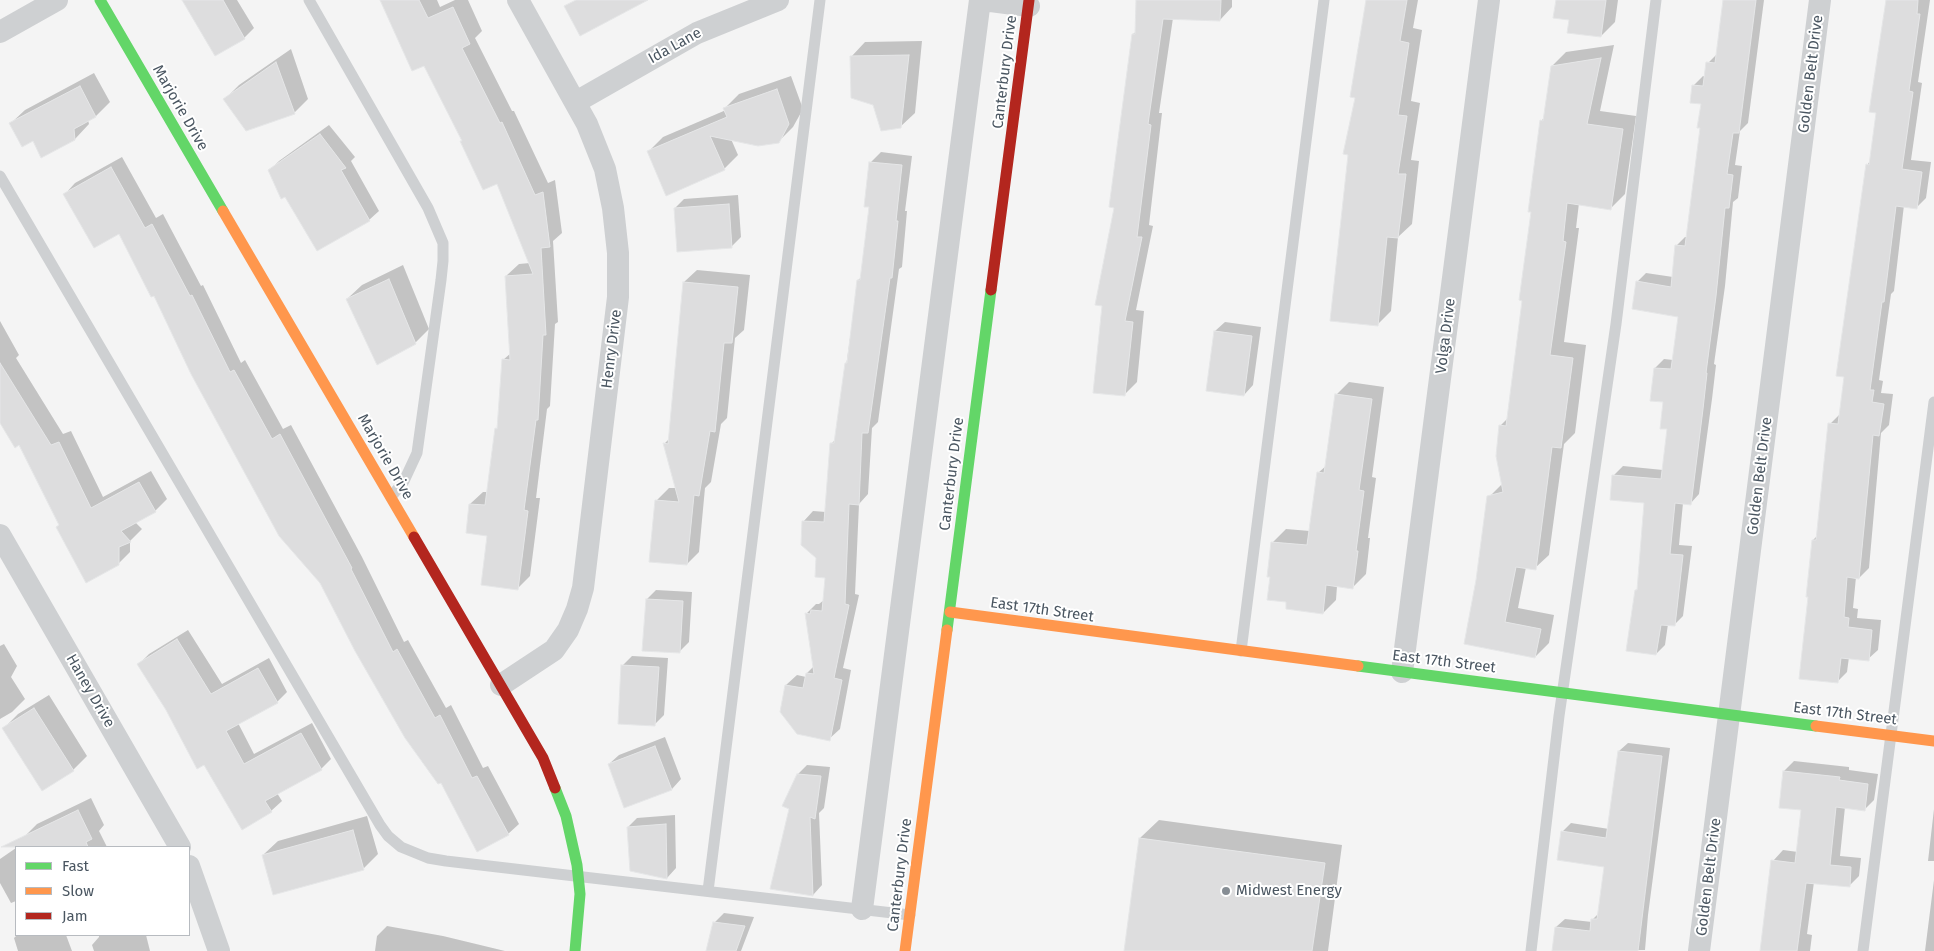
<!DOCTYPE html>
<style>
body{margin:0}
#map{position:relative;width:1934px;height:951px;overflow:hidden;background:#f4f4f4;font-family:"Fira Sans",sans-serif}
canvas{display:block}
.legend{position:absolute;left:15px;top:846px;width:175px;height:90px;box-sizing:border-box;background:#fff;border:1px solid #b7bbc0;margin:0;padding:6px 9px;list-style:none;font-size:15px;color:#4a5661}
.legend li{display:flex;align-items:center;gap:10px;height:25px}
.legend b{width:25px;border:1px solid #b7bbc0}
</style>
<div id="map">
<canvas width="1934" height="951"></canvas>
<ul class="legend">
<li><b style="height:6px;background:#63d668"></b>Fast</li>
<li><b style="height:6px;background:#ff974d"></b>Slow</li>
<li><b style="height:6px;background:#b3261e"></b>Jam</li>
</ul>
</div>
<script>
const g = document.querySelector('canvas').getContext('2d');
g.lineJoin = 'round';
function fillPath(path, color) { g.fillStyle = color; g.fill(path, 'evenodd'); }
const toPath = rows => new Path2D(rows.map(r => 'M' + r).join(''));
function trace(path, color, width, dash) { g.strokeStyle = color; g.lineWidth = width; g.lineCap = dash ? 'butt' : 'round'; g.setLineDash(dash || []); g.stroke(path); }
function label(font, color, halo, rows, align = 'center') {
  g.font = font + ' "Fira Sans",sans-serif'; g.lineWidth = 4; g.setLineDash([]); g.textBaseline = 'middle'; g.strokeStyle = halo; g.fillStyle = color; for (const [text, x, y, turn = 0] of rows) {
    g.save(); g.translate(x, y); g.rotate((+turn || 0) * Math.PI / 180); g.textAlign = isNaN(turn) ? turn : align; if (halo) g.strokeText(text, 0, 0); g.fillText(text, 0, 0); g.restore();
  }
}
fillPath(toPath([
 [184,0,237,0,254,28,244,38,215,55],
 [381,0,437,0,440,7,455,0,468,0,482,31,475,38,512,111,514,111,548,183,555,180,562,233,553,241,558,322,555,324,550,406,547,409,536,498,540,498,530,576,518,588,470,504,483,492,488,492,496,429,499,426,503,360,511,353,506,276,519,264,530,263,498,182,461,142,463,140,424,64],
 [1138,0,1232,0,1232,7,1220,20,1173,18,1159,113,1162,113,1149,225,1153,226,1136,310,1144,311,1137,382,1125,394,1116,207,1133,34,1137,31],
 [1368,0,1418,0,1413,28,1422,30,1411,101,1420,103,1411,160,1419,161,1412,224,1398,237,1391,311,1377,325,1357,97],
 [1557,0,1618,0,1615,22,1601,36,1570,19],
 [1724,0,1764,0,1748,123,1740,131,1735,165,1742,166,1738,198,1733,202,1725,286,1714,364,1716,365,1712,399,1699,494,1690,504,1683,503,1679,545,1692,546,1683,616,1674,625,1668,624,1665,645,1656,654,1636,590,1639,588,1645,502,1614,475,1623,466,1663,470,1668,428,1664,401,1655,368,1664,359,1673,360,1680,316,1637,282,1646,273,1673,277,1676,246,1685,237,1688,237,1702,127,1702,103,1694,85,1703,76,1706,77,1708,63,1717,54],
 [1887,0,1930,0,1918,82,1922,83,1911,160,1931,162,1926,198,1917,207,1904,205,1894,291,1891,294,1879,380,1883,381,1881,393,1893,394,1889,425,1881,433,1869,568,1859,578,1856,577,1853,608,1858,609,1857,618,1881,620,1878,650,1868,659,1849,657,1847,672,1837,682,1809,596,1813,540,1818,535,1830,424,1840,414,1867,165,1871,160,1878,112],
 [922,41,915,113,900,127,874,104,851,57,865,42],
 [1614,45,1600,111,1636,116,1625,194,1611,208,1579,203,1576,228,1579,228,1564,342,1586,345,1575,433,1564,444,1549,555,1535,568,1526,567,1518,608,1554,615,1549,643,1535,657,1465,643,1478,580,1489,497,1503,483,1500,426,1508,418,1524,300,1541,121,1545,117,1552,66,1566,52],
 [291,49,308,99,294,113,225,99,239,85],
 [94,73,110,102,96,116,88,120,89,124,75,139,33,140,10,124,25,110],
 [791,76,803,109,793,127,779,141,731,139,738,155,724,169,648,152,663,137,726,110,725,108,739,94],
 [329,125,355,157,351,161,379,211,369,220,270,170,279,161],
 [881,152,912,156,905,211,907,211,902,267,899,269,878,422,872,428,868,494,859,504,855,594,859,595,843,668,851,670,840,729,829,739,786,685,797,675,806,677,807,673,814,666,806,614,816,604,819,604,824,600,826,577,803,522,813,511,826,512,832,443,836,439,858,280,862,277,870,206,871,162],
 [122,157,156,218,163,214,201,286,203,285,241,363,245,360,283,429,291,425,362,557,404,642,408,640,446,708,451,705,483,768,488,766,519,824,508,834,441,781,321,582,119,232,65,194,75,183],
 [738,195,741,237,732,246,675,208,684,199],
 [403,265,429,329,415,343,347,299,362,285],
 [697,270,750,275,744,330,735,338,727,418,721,424,711,482,705,488,699,552,687,564,651,561,657,500,669,488,676,488,664,444,670,438,684,282],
 [0,321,19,355,16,358,63,434,71,431,103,497,151,471,167,499,155,511,135,522,142,529,130,541,130,552,118,564,60,524,20,443,0,421],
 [1225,322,1261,327,1253,385,1244,395,1215,331],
 [1349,382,1384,387,1372,477,1376,478,1368,538,1370,538,1366,574,1353,587,1337,586,1336,600,1323,613,1287,601,1273,542,1286,529,1310,531,1318,473,1327,465,1336,395],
 [656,590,692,592,689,642,679,652,647,599],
 [188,630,222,684,269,658,287,692,277,702,238,723,254,754,312,723,331,759,321,769,277,793,282,801,271,811,205,763,167,710,138,665,149,654],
 [4,644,17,666,11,677,25,699,12,712,0,719,0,646],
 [632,656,668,658,664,715,655,724,622,666],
 [49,695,87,756,73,770,4,728,18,714],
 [665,737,681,779,672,789,625,806,609,764,619,755],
 [1628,743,1670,748,1648,915,1645,950,1553,951,1556,927,1565,919,1592,922,1593,919,1600,912,1606,866,1562,832,1571,823,1609,829,1619,751],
 [1794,761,1849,767,1849,770,1878,774,1874,800,1864,810,1845,807,1840,856,1861,858,1859,876,1849,886,1814,882,1807,934,1812,935,1810,951,1761,951,1773,861,1783,850,1798,852,1803,809,1784,771],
 [807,765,830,767,824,808,819,813,822,885,813,895,798,774],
 [91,798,104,825,99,831,107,847,18,847,27,843,24,837,37,824],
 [1934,809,1934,861,1928,861],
 [675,815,676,868,667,878,628,827,637,818],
 [367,816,378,854,363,869,263,855,278,841],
 [1159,820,1342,845,1328,951,1125,951,1140,838],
 [16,848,16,901,11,903,0,883,0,859],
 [1934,880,1934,951,1925,951],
 [724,913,754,917,741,951,707,951,714,923],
 [387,926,443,936,505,951,375,951,377,936],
 [17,935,66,935,72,951,18,951,14,938],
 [99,935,146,935,150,951,94,951,92,945,99,937]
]), '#0003');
const building = toPath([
 [182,0,223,0,245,39,215,56,182,0],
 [380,0,419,0,428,18,453,7,470,44,462,48,500,123,502,122,535,195,543,192,550,247,541,248,546,335,543,335,538,420,536,420,524,510,528,511,518,590,481,585,487,536,466,533,469,504,485,505,495,428,497,429,502,359,510,360,505,276,533,274,497,184,483,190,460,141,462,141,424,66,412,71,380,0],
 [576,0,648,0,580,36,564,6,576,0],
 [1136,0,1221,0,1220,21,1163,19,1148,124,1151,125,1137,237,1142,237,1125,321,1133,322,1125,396,1093,393,1102,306,1095,305,1114,208,1109,207,1132,34,1135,34,1136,0],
 [1366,0,1407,0,1400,41,1409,43,1398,115,1407,116,1398,174,1406,174,1398,238,1387,237,1378,326,1330,321,1348,155,1343,154,1355,98,1350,97,1366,0],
 [1556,0,1606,0,1601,37,1567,33,1569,20,1553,18,1556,0],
 [1723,0,1756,0,1739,133,1733,133,1727,174,1733,175,1729,208,1725,208,1716,296,1706,373,1707,373,1703,409,1691,505,1675,503,1670,554,1683,555,1675,626,1661,625,1656,655,1626,651,1635,590,1637,590,1644,503,1610,500,1612,475,1661,479,1667,429,1660,429,1663,402,1650,401,1654,368,1671,369,1678,317,1632,309,1636,281,1671,287,1675,245,1685,246,1700,128,1697,128,1701,104,1690,103,1692,85,1703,86,1706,62,1715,63,1723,0],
 [1886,0,1918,0,1917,14,1920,14,1909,91,1913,92,1902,169,1922,172,1917,209,1896,206,1884,302,1882,302,1870,390,1874,390,1872,402,1884,404,1879,436,1873,435,1859,579,1847,577,1844,617,1849,618,1848,627,1872,630,1869,661,1841,658,1838,683,1799,679,1808,597,1806,597,1812,540,1816,540,1828,423,1838,424,1844,377,1836,376,1866,164,1869,165,1876,113,1869,112,1886,0],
 [909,55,901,128,881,131,873,105,851,98,850,56,909,55],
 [1601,58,1587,124,1623,129,1611,210,1567,203,1563,241,1566,242,1550,355,1573,358,1561,448,1552,447,1536,570,1516,567,1505,622,1541,629,1535,658,1464,644,1476,580,1487,496,1503,492,1496,456,1499,425,1506,426,1522,301,1519,300,1531,212,1528,212,1540,120,1543,121,1551,66,1601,58],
 [276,62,295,114,246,131,223,99,276,62],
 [80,86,96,117,74,129,75,140,41,158,33,141,22,147,9,123,80,86],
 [777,89,789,124,779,143,758,146,710,136,725,170,666,196,647,151,727,117,723,108,777,89],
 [320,134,346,168,341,170,370,221,317,251,285,197,281,199,268,170,320,134],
 [869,162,902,165,896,221,898,221,892,278,890,278,868,433,862,433,859,505,849,504,845,604,849,605,834,678,842,680,830,741,797,734,780,712,785,685,803,688,806,673,814,674,805,613,810,614,811,610,822,611,825,578,815,577,816,558,801,545,802,521,824,522,830,443,834,443,845,363,847,363,857,280,860,280,869,207,864,207,869,162],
 [111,167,145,228,152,224,190,296,192,295,230,372,234,370,272,439,280,434,352,568,351,569,393,652,397,649,435,718,440,715,472,778,477,776,509,835,477,852,441,783,438,784,405,738,355,651,320,583,279,536,191,374,154,296,151,297,119,234,94,248,63,194,111,167],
 [729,204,732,248,677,252,674,208,729,204],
 [389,279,416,344,377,365,346,299,389,279],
 [683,282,738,287,732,343,724,343,715,432,710,431,699,496,694,495,687,565,649,562,655,500,679,502,663,443,668,444,683,282],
 [1214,331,1252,336,1244,396,1206,391,1214,331],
 [0,363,51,445,59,442,91,508,139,482,156,512,121,531,131,542,119,547,119,565,86,583,56,527,59,525,19,445,15,448,0,423,0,363],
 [1335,394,1372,399,1359,490,1364,491,1356,551,1358,551,1353,589,1326,585,1323,614,1286,609,1286,602,1267,600,1270,577,1267,577,1271,542,1307,545,1317,472,1324,473,1335,394],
 [646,599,683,601,680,653,642,651,646,599],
 [177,639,211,694,258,668,278,703,226,731,244,764,301,733,322,770,265,801,272,812,242,830,204,765,197,769,166,710,137,664,177,639],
 [621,665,659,667,655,726,618,724,621,665],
 [34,708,74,771,42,791,2,728,34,708],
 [655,746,672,790,624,808,608,764,655,746],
 [1618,751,1662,756,1638,951,1552,951,1555,927,1590,931,1591,919,1597,919,1604,867,1557,860,1561,831,1606,838,1618,751],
 [1783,771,1840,777,1839,780,1868,784,1865,811,1836,807,1830,865,1851,867,1850,887,1806,883,1797,951,1760,951,1771,860,1795,863,1801,810,1779,808,1783,771],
 [797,774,821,776,815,819,810,817,813,896,770,889,789,809,782,806,797,774],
 [78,810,92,839,86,842,88,847,1,847,78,810],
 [666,824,667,879,630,871,627,827,666,824],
 [353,830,364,870,273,895,262,855,353,830],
 [1139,838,1325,863,1312,951,1124,951,1139,838],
 [713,922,745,926,736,951,706,951,713,922]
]);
fillPath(building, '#ddddde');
trace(building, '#e5e6e7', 1);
trace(toPath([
 [309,0,428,208,443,243,443,261,441,280,417,453,404,481,391,497],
 [0,176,380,825,388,836,401,847,428,858,446,861,910,915],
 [1241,651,1324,0],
 [708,891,820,0],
 [1531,951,1559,716,1616,324,1656,0],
 [1863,951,1934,402]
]), '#ced0d2', 11);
trace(toPath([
 [983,0,1029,6],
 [0,32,57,0],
 [576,102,697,33,778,0],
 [0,535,180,847],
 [1402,672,1489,0],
 [501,685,554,650,568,630,577,609,583,588,618,297,618,253,613,208,605,169,587,124,518,0],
 [189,866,219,951],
 [862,909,980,0],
 [1699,951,1820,0]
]), '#ced0d2', 22);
trace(toPath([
 [100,0,223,211],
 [947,630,991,290],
 [1358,666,1816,726],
 [555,788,566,816,577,865,580,894,575,951]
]), '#63d668', 11);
trace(toPath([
 [223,211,414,537],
 [950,612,1358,666],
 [1816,726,1934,741],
 [905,951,947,630]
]), '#ff974d', 11);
trace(toPath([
 [991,290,1029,0],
 [414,537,543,758,555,788]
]), '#b3261e', 11);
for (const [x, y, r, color] of [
 [1226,891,5,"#868d94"]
]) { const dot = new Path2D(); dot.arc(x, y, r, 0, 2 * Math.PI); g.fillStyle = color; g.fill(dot); trace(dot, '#fff', 2); }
label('15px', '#4a5661', '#fff', [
 ["Ida Lane",675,46,-29],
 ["Canterbury Drive",1005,72,-83],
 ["Golden Belt Drive",1811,74,-83],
 ["Marjorie Drive",180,108,60],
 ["Volga Drive",1446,336,-83],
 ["Henry Drive",612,349,-83],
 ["Marjorie Drive",385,457,60],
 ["Canterbury Drive",952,474,-83],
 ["Golden Belt Drive",1760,476,-83],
 ["East 17th Street",1042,610,8],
 ["East 17th Street",1444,662,7],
 ["Haney Drive",90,691,60],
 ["East 17th Street",1845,714,7],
 ["Canterbury Drive",900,875,-83],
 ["Golden Belt Drive",1709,877,-83]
]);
label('15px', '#4a5661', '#fff', [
 ["Midwest Energy",1236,891]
], 'left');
</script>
